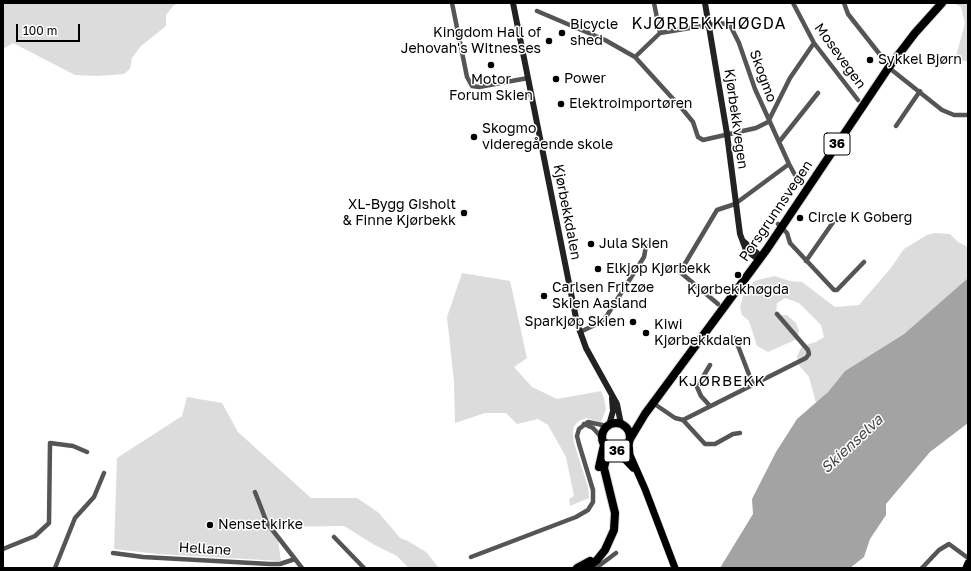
<!DOCTYPE html>
<meta charset="utf-8">
<style>
body{margin:0}
#map{position:relative;width:971px;height:571px;overflow:hidden;background:#fff;font-family:"Golos Text",sans-serif}
canvas{display:block}
.frame{position:absolute;inset:0;border:4px solid #000;pointer-events:none}
.scale{position:absolute;left:16px;top:24px;width:64px;height:18px;box-sizing:border-box;border:2px solid #000;border-top:0;padding-left:5px;font-size:12px;line-height:14px;white-space:nowrap;color:#000;-webkit-text-stroke:3px #fff;paint-order:stroke}
</style>
<div id="map">
<canvas width="971" height="571"></canvas>
<div class="frame"></div>
<div class="scale">100 m</div>
</div>
<script>
const g = document.querySelector('canvas').getContext('2d');
g.lineJoin = 'round';
function fillPath(path, color) { g.fillStyle = color; g.fill(path, 'evenodd'); }
const toPath = rows => new Path2D(rows.map(r => 'M' + r).join(''));
function trace(path, color, width, dash) { g.strokeStyle = color; g.lineWidth = width; g.lineCap = dash ? 'butt' : 'round'; g.setLineDash(dash || []); g.stroke(path); }
function label(font, color, halo, rows, align = 'center') {
  g.font = font + ' "Golos Text",sans-serif'; g.lineWidth = 3; g.setLineDash([]); g.textBaseline = 'middle'; g.strokeStyle = halo; g.fillStyle = color; for (const [text, x, y, turn = 0] of rows) {
    g.save(); g.translate(x, y); g.rotate((+turn || 0) * Math.PI / 180); g.textAlign = isNaN(turn) ? turn : align; if (halo) g.strokeText(text, 0, 0); g.fillText(text, 0, 0); g.restore();
  }
}
fillPath(toPath([
 [3,3,181,3,174,5,166,15,166,26,141,46,132,58,130,69,124,74,97,76,75,75,13,43,3,49],
 [953,3,968,3,968,61,955,60,965,23,961,7],
 [935,233,950,234,958,242,968,247,968,278,904,334,845,371,828,392,816,403,809,377,798,364,797,356,802,346,816,342,824,337,821,325,799,303,785,298,777,303,776,315,787,315,796,323,799,331,797,339,768,352,757,346,749,321,742,315,740,307,744,293,754,281,774,276,790,281,802,282,835,307,859,305,890,269,904,249,927,235],
 [462,273,510,281,527,358,514,367,532,387,557,399,601,391,604,398,606,409,601,422,586,418,579,421,574,426,573,432,574,443,588,487,589,498,570,506,569,499,574,496,566,457,548,425,538,419,517,424,506,413,485,413,455,423,454,382,447,317],
 [187,397,222,403,238,432,311,498,357,498,379,513,400,538,408,541,426,552,439,568,409,568,397,556,373,544,344,526,276,527,281,561,158,554,114,549,117,458,182,416]
]), '#dcdcdc');
fillPath(toPath([
 [968,278,968,423,930,452,886,504,886,515,870,539,864,557,850,568,720,568,753,514,752,499,776,452,797,419,828,392,845,371,904,334]
]), '#a3a3a3');
const primary = toPath([
 [629,442,630,455,645,489,675,568],
 [617,451,633,468],
 [966,568,968,563]
]);
const highway = toPath([
 '602 437a14 14 0 1 1 28 0a14 14 0 1 1-28 0Z',
 [630,439,645,414,767,249,889,67,915,33,942,3],
 [599,467,604,445],
 [577,568,590,561],
 [586,568,597,560,605,550,614,530,615,513,604,468,606,459,613,451]
]);
trace(primary, '#dbdbdb', 8);
trace(highway, '#dbdbdb', 10);
trace(toPath([
 [452,3,467,77,472,86,479,87,528,78],
 [654,3,660,33,720,23,730,25,739,43,755,89,789,164,795,175,802,182],
 [793,3,814,43,858,100],
 [844,3,848,14,885,61],
 [537,11,605,40,635,57,684,111,693,122,698,137,703,140,756,128,768,122,790,78,814,43],
 [635,57,660,33],
 [888,67,942,110,954,115,968,115],
 [896,126,920,91],
 [779,142,818,93],
 [778,224,787,233,790,243,834,290,837,290,864,262],
 [806,261,836,218],
 [718,304,680,272,717,210,735,204,789,164],
 [580,332,599,323,606,317,644,257,646,246],
 [735,338,753,385],
 [653,403,675,418,683,420,806,358,809,354,808,350,777,314],
 [710,406,701,396,697,387,710,365],
 [683,420,705,444,715,444,733,434,740,433],
 [584,424,593,428,602,438],
 [255,492,267,523,302,568],
 [334,537,364,568],
 [3,549,35,536,49,523,50,443,73,446,87,452],
 [113,553,143,557,270,564,280,564,295,559],
 [471,557,576,517,588,510,593,502,593,490,579,444,577,436,579,429,588,422,607,426],
 [55,568,75,518,94,497,104,473],
 [596,568,616,553],
 [922,568,939,550,949,544,968,558]
]), '#555', 4.5);
trace(toPath([
 [513,3,577,323,586,348,617,404,621,424],
 [705,3,727,134,740,234,746,250,755,257,760,259],
 [743,241,757,253,760,259],
 [609,425,613,411,612,398]
]), '#222', 6);
trace(primary, '#000', 7);
trace(highway, '#000', 8);
for (const [x, y, r, color] of [
 [562,33,4,"#000"],
 [549,41,4,"#000"],
 [870,60,4,"#000"],
 [491,65,4,"#000"],
 [556,79,4,"#000"],
 [561,104,4,"#000"],
 [474,137,4,"#000"],
 [464,213,4,"#000"],
 [800,218,4,"#000"],
 [591,244,4,"#000"],
 [598,269,4,"#000"],
 [738,275,4,"#000"],
 [544,296,4,"#000"],
 [633,322,4,"#000"],
 [646,333,4,"#000"],
 [210,525,4,"#000"]
]) { const dot = new Path2D(); dot.arc(x, y, r, 0, 2 * Math.PI); g.fillStyle = color; g.fill(dot); trace(dot, '#fff', 1.5); }
for (const [x, y, w] of [
 [837,144,26],
 [617,451,26]
]) { const box = new Path2D(); box.roundRect(x - w / 2, y - 11, w, 22, 3); g.fillStyle = '#fff'; g.fill(box); trace(box, '#000', 1); }
label('bold 13px', '#000', null, [
 ["36",837,144],
 ["36",617,451]
]);
label('14px', '#000', '#fff', [
 ["Bicycle",570,25],
 ["shed",570,41],
 ["Kingdom Hall of",541,33,"right"],
 ["Jehovah's Witnesses",541,49,"right"],
 ["Sykkel Bjørn",878,60],
 ["Power",564,79],
 ["Motor",491,80,"center"],
 ["Forum Skien",491,96,"center"],
 ["Elektroimportøren",569,104],
 ["Skogmo",482,129],
 ["videregående skole",482,145],
 ["XL-Bygg Gisholt",456,205,"right"],
 ["& Finne Kjørbekk",456,221,"right"],
 ["Circle K Goberg",808,218],
 ["Jula Skien",599,244],
 ["Elkjøp Kjørbekk",606,269],
 ["Carlsen Fritzøe",552,288],
 ["Skien Aasland",552,304],
 ["Kjørbekkhøgda",738,290,"center"],
 ["Sparkjøp Skien",625,322,"right"],
 ["Kiwi",654,325],
 ["Kjørbekkdalen",654,341],
 ["Nenset kirke",218,525]
], 'left');
label('14px', '#000', '#fff', [
 ["Mosevegen",840,56,54],
 ["Skogmo",763,76,70],
 ["Kjørbekkvegen",736,119,82],
 ["Porsgrunnsvegen",776,211,-56],
 ["Kjørbekkdalen",567,212,79],
 ["Hellane",205,549,3]
]);
g.letterSpacing = '1px';
label('15px', '#000', '#fff', [
 ["KJØRBEKK",722,381]
]);
g.letterSpacing = '0px';
label('italic 15px', '#444', '#fff', [
 ["Skienselva",852,444,-43]
]);
g.letterSpacing = '1px';
label('16px', '#000', '#fff', [
 ["KJØRBEKKHØGDA",709,24]
]);
g.letterSpacing = '0px';
</script>
